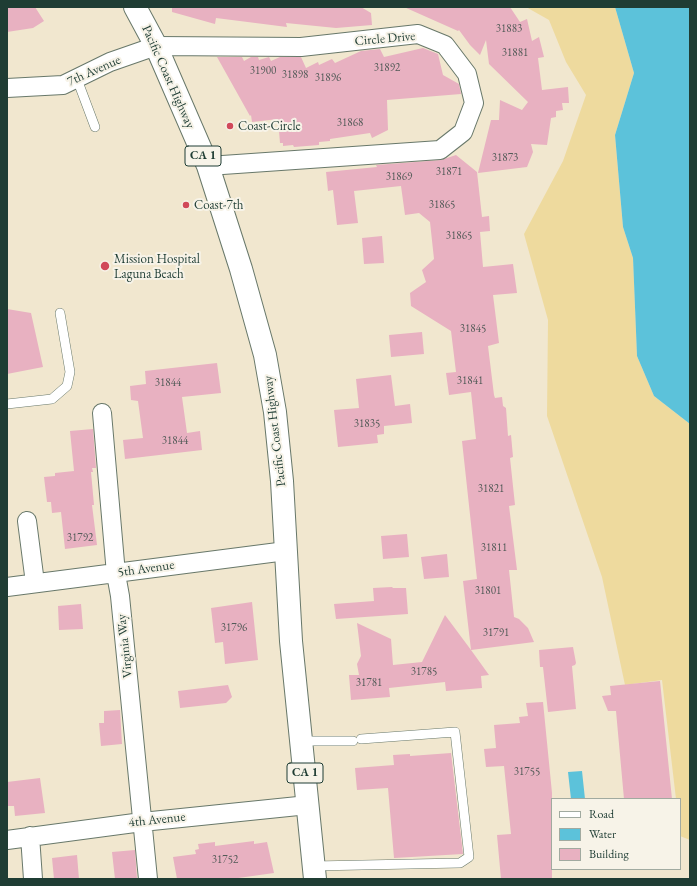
<!DOCTYPE html>
<style>
body{margin:0}
#map{position:relative;width:697px;height:886px;overflow:hidden;background:#f1e7cf;font-family:"EB Garamond",serif}
canvas{display:block}
.frame{position:absolute;inset:0;border:8px solid #1f3d34;pointer-events:none}
.legend{position:absolute;left:551px;top:798px;width:130px;height:72px;box-sizing:border-box;background:#f7f3e8;border:1px solid #a1aaa0;margin:0;padding:5px 7px;list-style:none;font-size:12px;color:#1f3d34}
.legend li{display:flex;align-items:center;gap:8px;height:20px}
.legend b{width:20px;border:1px solid #a1aaa0}
</style>
<div id="map">
<canvas width="697" height="886"></canvas>
<div class="frame"></div>
<ul class="legend">
<li><b style="height:5px;background:#fff"></b>Road</li>
<li><b style="height:11px;background:#5cc2da"></b>Water</li>
<li><b style="height:11px;background:#e8b1c1"></b>Building</li>
</ul>
</div>
<script>
const g = document.querySelector('canvas').getContext('2d');
g.lineJoin = 'round';
function fillPath(path, color) { g.fillStyle = color; g.fill(path, 'evenodd'); }
const toPath = rows => new Path2D(rows.map(r => 'M' + r).join(''));
function trace(path, color, width, dash) { g.strokeStyle = color; g.lineWidth = width; g.lineCap = dash ? 'butt' : 'round'; g.setLineDash(dash || []); g.stroke(path); }
function label(font, color, halo, rows, align = 'center') {
  g.font = font + ' "EB Garamond",serif'; g.lineWidth = 4; g.setLineDash([]); g.textBaseline = 'middle'; g.strokeStyle = halo; g.fillStyle = color; for (const [text, x, y, turn = 0] of rows) {
    g.save(); g.translate(x, y); g.rotate((+turn || 0) * Math.PI / 180); g.textAlign = isNaN(turn) ? turn : align; if (halo) g.strokeText(text, 0, 0); g.fillText(text, 0, 0); g.restore();
  }
}
fillPath(toPath([
 [526,7,615,7,634,73,615,135,623,227,633,258,637,356,654,396,690,424,690,840,680,836,680,799,676,799,662,680,625,685,602,577,547,416,548,320,524,234,563,161,586,95,566,62,549,20]
]), '#eeda9e');
fillPath(toPath([
 [615,7,690,7,690,424,654,396,637,356,633,258,623,227,615,135,634,73],
 [582,771,585,799,571,799,568,772]
]), '#5cc2da');
fillPath(toPath([
 [18,7,35,7,44,21,33,28,7,32,7,8],
 [172,7,361,7,371,13,372,25,336,28,286,23,287,27,216,18,215,24,172,12],
 [404,7,510,7,520,22,527,19,532,41,539,37,544,57,538,58,542,90,568,87,569,103,562,103,563,110,556,111,556,117,551,118,547,145,531,144,533,152,527,167,478,173,491,120,499,120,500,100,522,110,528,102,489,64,486,40,480,55,470,45,459,30,458,31],
 [423,48,438,54,443,75,459,84,461,94,387,100,388,130,372,138,370,133,330,139,330,141,319,142,319,145,294,147,293,145,283,146,283,143,280,143,278,119,252,122,251,115,250,116,217,57,242,57,244,61,251,57,258,57,259,60,269,57,271,61,280,57,301,57,306,68,318,62,319,65,332,59,335,63,361,51,380,49,384,57],
 [456,155,477,172,482,217,489,216,490,231,480,232,483,267,513,264,517,293,493,295,499,343,488,346,494,395,495,398,502,397,503,406,506,408,508,436,511,435,513,457,510,458,515,505,509,506,517,570,509,570,514,617,519,619,528,628,534,642,471,650,489,675,481,676,482,688,446,691,445,682,389,688,390,697,351,700,349,675,359,675,357,664,361,656,357,623,391,639,393,665,422,662,445,615,471,650,463,581,477,579,462,441,476,439,471,392,449,395,446,373,456,372,451,331,411,306,410,293,426,282,422,270,434,259,430,222,419,213,405,215,401,186,354,191,358,223,337,225,333,190,328,191,326,172,377,167,376,165,441,160],
 [382,236,384,263,364,264,362,238],
 [7,309,31,313,43,367,7,374],
 [422,332,424,354,391,357,389,335],
 [217,363,221,393,182,397,187,433,200,431,202,450,125,459,123,440,143,438,138,401,131,400,130,386,146,384,145,371],
 [391,375,395,406,410,404,412,423,384,426,384,434,377,435,378,443,338,447,334,410,359,408,356,379],
 [93,429,96,468,92,468,93,472,91,472,94,505,92,505,97,545,65,549,61,512,52,513,51,502,47,502,44,477,55,476,55,473,74,471,70,431],
 [407,534,409,557,383,559,381,536],
 [447,554,449,577,424,579,421,557],
 [392,587,393,588,406,588,408,614,336,619,334,604,374,601,373,588],
 [252,602,258,660,225,664,223,642,215,643,211,608],
 [81,604,83,629,59,630,58,606],
 [573,647,576,663,575,665,572,666,576,709,548,712,543,667,540,667,539,650],
 [660,681,672,799,624,799,616,711,608,711,602,696,611,695,610,686],
 [228,685,232,697,226,703,180,708,178,691],
 [543,702,552,793,552,879,501,879,497,835,511,834,504,766,486,767,484,749,496,748,494,725,520,723,519,717,528,716,526,703],
 [120,710,122,744,101,746,99,723,104,723,104,711],
 [451,753,463,854,394,858,388,788,357,790,355,768,394,765,393,755,410,754,410,756],
 [40,778,45,813,15,816,14,806,7,806,7,782],
 [254,841,254,844,267,842,274,873,231,879,177,879,173,857,196,854,195,850,199,849,198,844,215,842,215,846],
 [135,850,137,879,115,879,112,852],
 [77,855,79,879,54,879,52,858]
]), '#e8b1c1');
const service = toPath([
 [77,79,95,127],
 [7,404,52,399,67,386,70,372,60,313],
 [302,741,353,741],
 [314,866,460,863,469,857,455,732,361,739]
]);
const minor = toPath([
 [7,88,63,85,110,62,156,46,301,47,418,34,445,45,467,74,474,103,463,132,440,150,208,166],
 [102,413,116,574,120,596,148,879],
 [27,521,35,583],
 [7,587,286,551],
 [30,836,33,879],
 [7,840,142,822,308,805]
]);
const trunk = toPath([
 [135,7,156,46,208,166,241,269,265,355,275,412,282,481,291,641,315,879]
]);
trace(service, '#68786a', 10);
trace(minor, '#68786a', 20);
trace(trunk, '#68786a', 24);
trace(service, '#fff', 9);
trace(minor, '#fff', 18);
trace(trunk, '#fff', 22);
for (const [x, y, r, color] of [
 [230,126,4,"#d1495b"],
 [186,205,4,"#d1495b"],
 [105,266,5,"#d1495b"]
]) { const dot = new Path2D(); dot.arc(x, y, r, 0, 2 * Math.PI); g.fillStyle = color; g.fill(dot); trace(dot, '#f7f3e8', 1.5); }
label('11px', '#515a57', null, [
 ["31883",509,29],
 ["31881",515,53],
 ["31892",387,68],
 ["31900",263,71],
 ["31898",295,75],
 ["31896",328,78],
 ["31868",350,123],
 ["31873",505,158],
 ["31871",449,172],
 ["31869",399,177],
 ["31865",442,205],
 ["31865",459,236],
 ["31845",473,329],
 ["31841",470,381],
 ["31844",168,383],
 ["31835",367,424],
 ["31844",175,441],
 ["31821",491,489],
 ["31792",80,538],
 ["31811",494,548],
 ["31801",488,591],
 ["31796",234,628],
 ["31791",496,633],
 ["31785",424,672],
 ["31781",369,683],
 ["31755",527,772],
 ["31752",225,860]
]);
for (const [x, y, w] of [
 [203,156,36],
 [305,773,36]
]) { const box = new Path2D(); box.roundRect(x - w / 2, y - 10, w, 20, 3); g.fillStyle = '#f7f3e8'; g.fill(box); trace(box, '#1f3d34', 1); }
label('bold 12px', '#1f3d34', null, [
 ["CA 1",203,156],
 ["CA 1",305,773]
]);
label('13px', '#1f3d34', '#f7f3e8', [
 ["Circle Drive",385,39,-5],
 ["7th Avenue",94,71,-24],
 ["Pacific Coast Highway",168,77,66],
 ["Pacific Coast Highway",275,431,-97],
 ["5th Avenue",146,569,-8],
 ["Virginia Way",125,646,-96],
 ["4th Avenue",157,820,-6]
]);
label('13px', '#1f3d34', '#f7f3e8', [
 ["Coast-Circle",238,126],
 ["Coast-7th",194,205],
 ["Mission Hospital",114,259],
 ["Laguna Beach",114,274]
], 'left');
</script>
